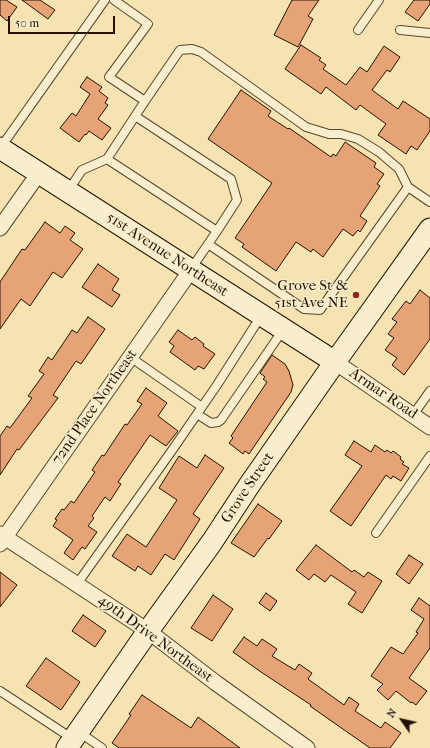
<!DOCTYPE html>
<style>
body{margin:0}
#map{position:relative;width:430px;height:748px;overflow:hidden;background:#f5e3b1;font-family:"IM FELL French Canon",serif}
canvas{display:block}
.north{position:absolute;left:382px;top:700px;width:40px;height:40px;-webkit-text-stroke:3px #f8edcc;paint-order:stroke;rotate:304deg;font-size:11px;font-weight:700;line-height:16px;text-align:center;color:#241102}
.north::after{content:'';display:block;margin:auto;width:14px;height:18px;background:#241102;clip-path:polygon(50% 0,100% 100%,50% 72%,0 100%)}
.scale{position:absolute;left:8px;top:16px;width:107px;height:18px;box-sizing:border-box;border:2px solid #241102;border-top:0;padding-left:5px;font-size:12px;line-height:14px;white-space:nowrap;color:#241102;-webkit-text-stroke:3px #f8edcc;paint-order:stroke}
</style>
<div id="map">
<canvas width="430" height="748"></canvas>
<div class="north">N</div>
<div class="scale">50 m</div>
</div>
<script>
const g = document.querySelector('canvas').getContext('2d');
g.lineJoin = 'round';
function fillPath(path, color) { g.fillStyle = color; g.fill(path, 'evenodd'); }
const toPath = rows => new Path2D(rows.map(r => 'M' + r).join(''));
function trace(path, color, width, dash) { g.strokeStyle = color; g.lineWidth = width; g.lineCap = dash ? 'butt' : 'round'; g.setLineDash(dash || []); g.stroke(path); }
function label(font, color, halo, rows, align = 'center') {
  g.font = font + ' "IM FELL French Canon",serif'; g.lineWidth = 3; g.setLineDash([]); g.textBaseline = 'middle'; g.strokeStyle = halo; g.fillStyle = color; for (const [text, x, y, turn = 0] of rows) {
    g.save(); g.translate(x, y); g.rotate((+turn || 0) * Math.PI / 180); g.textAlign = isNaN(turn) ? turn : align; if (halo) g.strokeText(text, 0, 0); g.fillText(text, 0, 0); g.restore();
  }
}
const building = toPath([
 [0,0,6,0,17,7,7,21,0,15,0,0],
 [22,0,40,0,55,10,48,19,22,0],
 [292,0,319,0,308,16,313,19,298,47,274,35,292,0],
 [414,0,430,0,430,4,418,21,405,12,414,0],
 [301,45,321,58,319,60,326,65,323,69,346,85,360,67,367,72,384,46,400,57,390,72,387,70,372,90,398,109,403,101,430,119,430,131,417,150,411,146,406,154,378,135,386,124,360,105,356,110,326,87,321,94,285,69,301,45],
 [87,77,102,87,99,91,108,98,105,103,108,105,98,119,111,128,102,140,89,131,86,135,85,134,79,142,60,128,72,113,76,116,90,94,80,87,87,77],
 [241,90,271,111,268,116,288,129,289,128,331,157,333,154,336,156,345,142,376,163,374,167,384,174,377,184,380,186,360,216,367,221,360,232,358,230,353,236,343,229,323,257,313,249,311,252,296,242,276,271,242,247,244,244,235,238,272,183,208,139,241,90],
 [45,222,60,233,65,226,75,233,70,240,83,249,62,278,53,272,30,306,21,299,0,329,0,282,22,249,25,250,45,222],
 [98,264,119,279,112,290,120,295,112,307,82,287,98,264],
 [420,290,430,298,430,339,404,375,392,365,397,358,385,350,394,338,388,334,397,322,392,319,406,301,410,304,420,290],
 [88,317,105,329,81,364,76,361,53,395,58,398,19,450,17,449,0,475,0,436,7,426,10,428,32,398,28,396,44,374,39,371,48,357,52,360,72,330,77,333,88,317],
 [178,330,192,340,195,337,204,344,203,346,215,354,204,369,198,366,195,370,170,352,174,346,169,342,178,330],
 [272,355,285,364,289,371,293,385,291,392,249,454,245,451,243,454,229,443,233,438,231,436,267,382,263,379,265,377,260,373,272,355],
 [146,388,167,403,158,416,178,431,166,446,150,435,118,482,121,484,110,501,105,497,92,516,94,518,88,526,97,532,85,549,82,547,73,560,64,553,73,540,53,526,57,520,55,519,62,509,64,510,71,501,74,503,95,472,92,470,102,455,104,456,125,424,127,425,142,404,137,401,146,388],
 [354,441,371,452,375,445,385,452,387,450,391,453,393,451,401,457,400,459,404,462,402,464,409,468,401,481,393,476,391,479,386,475,351,526,330,511,362,466,345,455,354,441],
 [205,455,224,468,193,514,200,519,174,560,165,554,151,575,138,566,135,571,112,556,127,534,146,547,177,500,159,488,179,456,197,468,205,455],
 [258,504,282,521,269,539,268,538,254,557,231,543,258,504],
 [316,545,352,572,354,570,364,577,368,572,382,581,362,613,348,604,356,592,331,575,325,582,314,574,309,580,296,570,316,545],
 [409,555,423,564,409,584,396,574,409,555],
 [0,572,17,585,0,607,0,572],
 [266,593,277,601,270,611,259,603,266,593],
 [213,595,233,609,212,641,191,628,213,595],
 [419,598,430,606,430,648,409,678,427,691,416,705,412,702,411,703,396,691,388,700,377,690,383,684,371,676,391,647,403,654,418,633,416,632,424,619,411,610,419,598],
 [83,615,106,631,95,647,72,631,83,615],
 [244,637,257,646,262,639,277,649,272,656,295,670,299,664,312,673,308,679,344,705,349,697,359,704,355,711,381,728,385,722,401,733,390,748,370,748,310,706,311,705,261,672,233,652,244,637],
 [46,658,80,682,61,710,26,686,46,658],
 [142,695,191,728,198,717,240,748,119,748,112,743,131,715,129,714,142,695]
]);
fillPath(building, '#e6a375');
trace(building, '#241102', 1);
const lane = toPath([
 [114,0,148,24,109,77,145,101,107,159,217,231,191,269],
 [358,30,379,0],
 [400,30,430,33],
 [145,101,180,50,192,49,201,52,306,127,329,134,341,134,358,139,379,152,399,169,408,187],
 [135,116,231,179,237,200,217,231],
 [1,147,105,0],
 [68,191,82,170,107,159],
 [208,244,304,309,320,310,408,187,430,202],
 [130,357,202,407],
 [197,414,211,423,218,422,221,420,283,330],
 [413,415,430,391],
 [376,533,430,456],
 [77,584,173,449,217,385,261,316],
 [0,691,73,739],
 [79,732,102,748]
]);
const street = toPath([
 [0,228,39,173],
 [335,362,430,427],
 [0,534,148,631,216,683,307,748],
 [0,544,191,270]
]);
const secondary = toPath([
 [0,148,335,362],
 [67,748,148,631,212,542,250,484,335,362,430,229]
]);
trace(lane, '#58462e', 10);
trace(street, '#58462e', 17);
trace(secondary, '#241102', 23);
trace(lane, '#f8edcc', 8);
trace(street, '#f8edcc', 15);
trace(secondary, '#f8edcc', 21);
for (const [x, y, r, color] of [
 [356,295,4,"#8f2418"]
]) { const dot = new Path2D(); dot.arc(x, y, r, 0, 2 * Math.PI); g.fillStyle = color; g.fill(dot); trace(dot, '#f8edcc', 1.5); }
label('15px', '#241102', '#f8edcc', [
 ["51st Avenue Northeast",167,255,33],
 ["Armar Road",383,394,34],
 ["72nd Place Northeast",95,407,-55],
 ["Grove Street",248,488,-56],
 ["49th Drive Northeast",155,639,36]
]);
label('15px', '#241102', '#f8edcc', [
 ["Grove St &",348,286],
 ["51st Ave NE",348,303]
], 'right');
</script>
